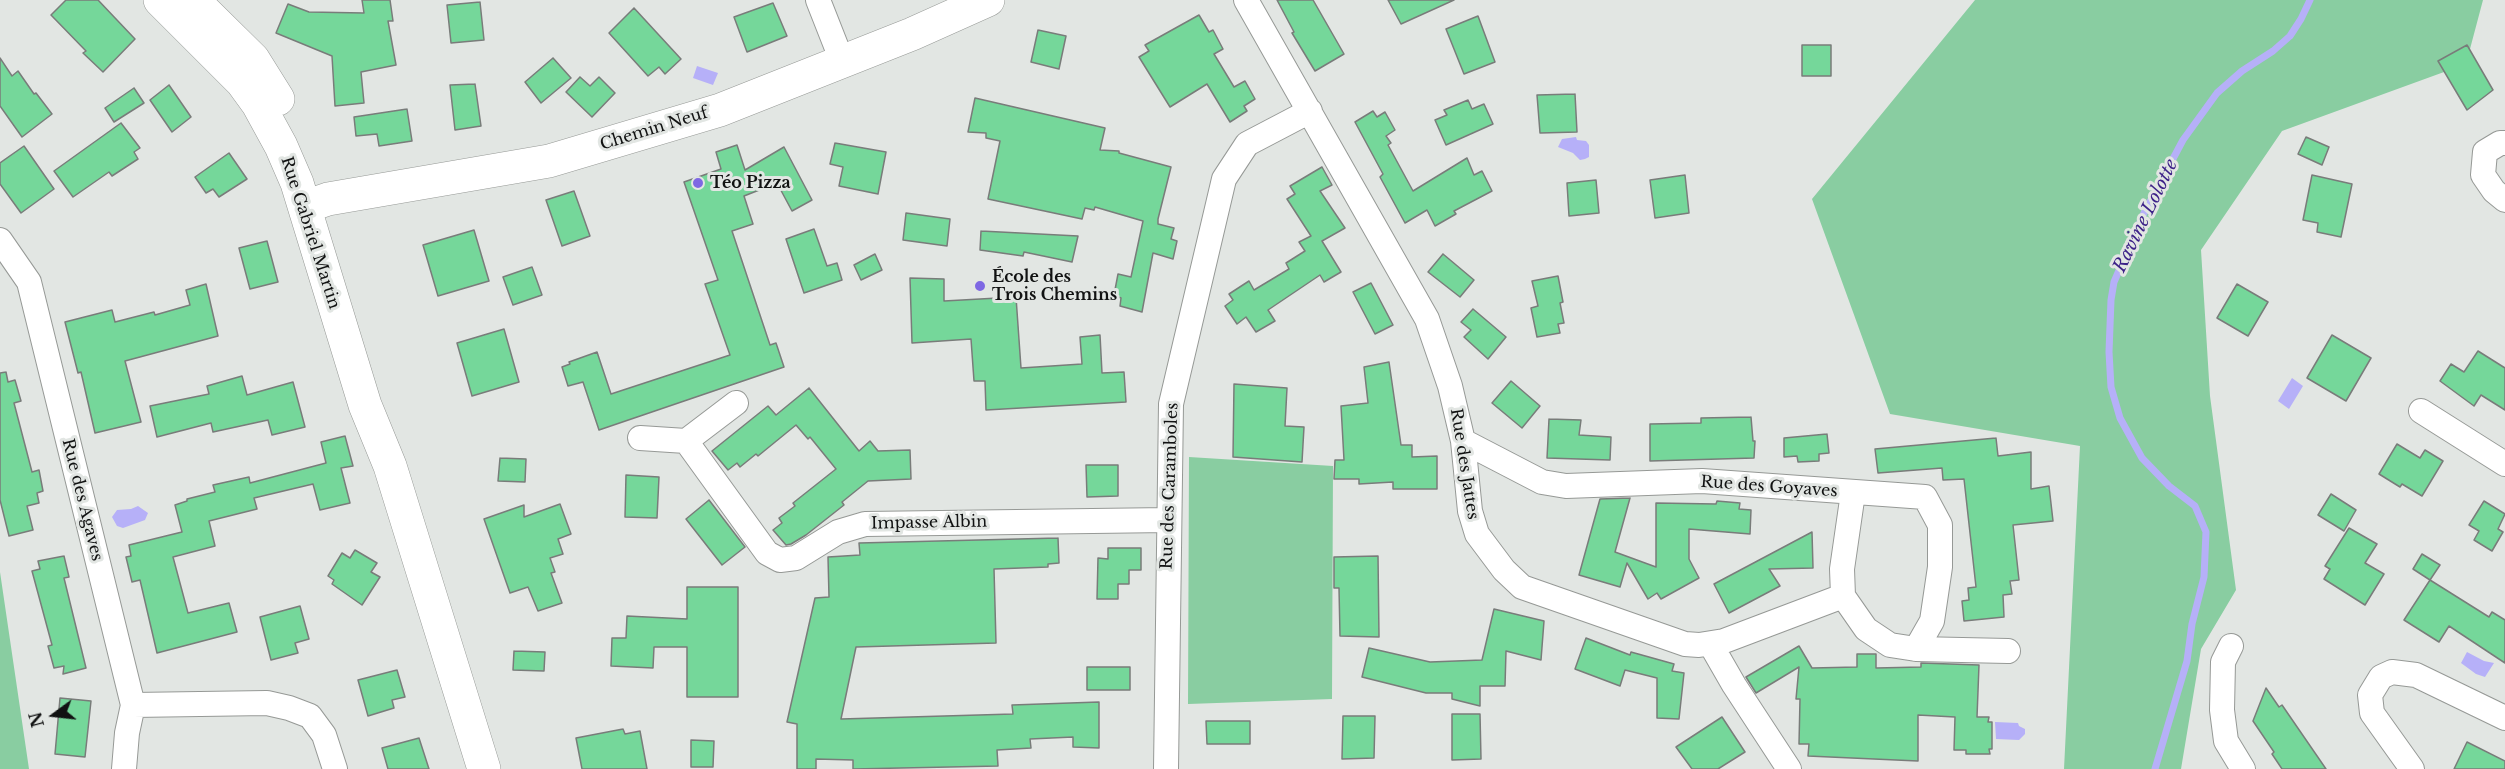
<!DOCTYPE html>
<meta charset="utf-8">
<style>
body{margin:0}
#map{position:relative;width:2505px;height:769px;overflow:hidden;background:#e2e6e3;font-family:"Libre Baskerville",serif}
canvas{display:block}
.north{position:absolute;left:24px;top:685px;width:60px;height:60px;-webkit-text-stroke:4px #e2e6e3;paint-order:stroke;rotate:255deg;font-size:16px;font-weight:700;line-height:24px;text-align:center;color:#111212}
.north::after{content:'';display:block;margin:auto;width:21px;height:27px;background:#111212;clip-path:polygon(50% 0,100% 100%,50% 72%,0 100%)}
</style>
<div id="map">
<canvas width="2505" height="769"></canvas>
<div class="north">N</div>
</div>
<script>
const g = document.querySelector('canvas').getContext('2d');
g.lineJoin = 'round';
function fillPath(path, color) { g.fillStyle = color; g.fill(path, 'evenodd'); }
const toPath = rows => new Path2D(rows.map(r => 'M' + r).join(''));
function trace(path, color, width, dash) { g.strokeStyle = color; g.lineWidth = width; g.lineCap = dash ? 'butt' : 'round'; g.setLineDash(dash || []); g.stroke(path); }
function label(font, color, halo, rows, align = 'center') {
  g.font = font + ' "Libre Baskerville",serif'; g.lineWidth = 6; g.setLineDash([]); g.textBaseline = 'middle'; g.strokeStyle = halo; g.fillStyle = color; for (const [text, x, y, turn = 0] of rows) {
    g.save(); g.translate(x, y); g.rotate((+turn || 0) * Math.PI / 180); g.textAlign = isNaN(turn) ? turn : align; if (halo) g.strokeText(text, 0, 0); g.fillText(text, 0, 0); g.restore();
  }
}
fillPath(toPath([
 [1975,0,2483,0,2466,64,2282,131,2201,250,2210,396,2236,590,2201,649,2181,769,2064,769,2080,446,1890,414,1812,199],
 [1189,457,1333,466,1332,699,1188,704],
 [0,572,29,769,0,769]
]), '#89cda1');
fillPath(toPath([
 [697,66,718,73,713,85,693,78],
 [1576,137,1577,140,1586,141,1589,145,1589,157,1585,159,1580,160,1573,153,1558,147,1562,139],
 [2292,378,2303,386,2289,409,2278,401],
 [138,506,148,513,145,520,123,528,117,526,112,517,117,510,131,509],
 [2467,652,2484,661,2494,663,2485,677,2476,674,2461,663],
 [1995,722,2018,723,2019,726,2025,729,2025,734,2019,740,1996,739]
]), '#b6b0f8');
trace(toPath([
 [2155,769,2187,661,2192,624,2204,577,2206,532,2195,506,2169,486,2142,458,2120,418,2111,387,2109,352,2111,300,2114,282,2144,213,2183,140,2217,93,2242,71,2273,51,2290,36,2301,19,2310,0]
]), '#b6b0f8', 7);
const building = toPath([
 [66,0,98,0,135,39,103,72,83,53,86,51,51,15,66,0],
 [362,0,390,0,393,21,388,21,396,65,361,72,364,103,335,106,332,56,276,33,288,4,309,12,364,13,362,0],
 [1277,0,1313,0,1344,54,1315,71,1292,33,1294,32,1277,0],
 [1388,0,1454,0,1401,24,1388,0],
 [480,2,484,40,451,43,447,5,480,2],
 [773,3,787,36,747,52,734,17,773,3],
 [634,8,681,59,665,74,659,67,648,76,609,33,634,8],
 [1199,15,1209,32,1213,30,1223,49,1214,54,1234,87,1245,81,1255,99,1244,106,1247,111,1230,122,1207,84,1170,107,1139,57,1149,51,1145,45,1199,15],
 [1478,16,1495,62,1464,74,1446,29,1478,16],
 [1038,30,1066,36,1059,69,1031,62,1038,30],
 [1802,45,1831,45,1831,76,1802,76,1802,45],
 [2467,45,2493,90,2467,110,2438,61,2467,45],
 [0,58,12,76,18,71,34,94,36,93,52,114,22,137,0,106,0,58],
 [553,58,571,78,541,103,525,82,553,58],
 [580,77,590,86,599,77,615,93,592,117,566,92,580,77],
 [475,84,481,126,455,130,450,85,475,84],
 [169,85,191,117,172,132,150,100,169,85],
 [134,88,144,103,114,122,105,108,134,88],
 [1575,94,1577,132,1540,133,1537,95,1575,94],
 [975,98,1105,128,1100,150,1119,151,1119,153,1171,167,1158,219,1158,224,1174,228,1171,239,1177,241,1173,259,1153,253,1142,312,1120,306,1121,298,1114,295,1118,274,1131,277,1143,221,1095,207,1094,210,1085,208,1082,219,988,199,1000,141,986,138,986,133,968,132,975,98],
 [1468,100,1472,109,1484,104,1493,124,1446,145,1435,120,1447,115,1444,110,1468,100],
 [407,109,412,141,379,146,377,134,356,136,354,117,407,109],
 [1373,111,1377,117,1385,112,1395,130,1386,136,1391,143,1388,145,1413,191,1467,158,1474,175,1482,171,1492,191,1454,211,1456,214,1435,226,1427,210,1405,223,1380,177,1383,174,1355,122,1373,111],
 [121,123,140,148,134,152,138,159,112,176,109,172,73,197,54,171,121,123],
 [2306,137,2329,147,2322,165,2298,154,2306,137],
 [835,143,886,152,878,194,839,186,843,167,830,164,835,143],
 [737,145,745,170,784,147,812,200,792,211,777,183,744,196,753,224,732,231,770,345,776,343,784,367,599,430,583,382,568,386,562,367,570,364,569,362,597,352,611,394,730,355,705,284,718,280,684,182,721,169,716,152,737,145],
 [24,146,54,189,21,213,0,184,0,163,24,146],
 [229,153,247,179,219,197,213,189,206,193,195,177,229,153],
 [1322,167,1332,185,1320,191,1345,228,1322,241,1341,272,1324,282,1320,275,1268,310,1275,321,1256,332,1246,317,1237,324,1225,306,1233,300,1229,294,1249,281,1254,290,1289,269,1286,263,1305,251,1299,242,1311,236,1287,199,1295,194,1290,186,1322,167],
 [1685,175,1689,213,1655,218,1650,180,1685,175],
 [2312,175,2352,184,2341,237,2317,232,2318,223,2303,220,2312,175],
 [1596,180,1599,213,1569,216,1567,183,1596,180],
 [574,191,590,236,562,246,546,200,574,191],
 [906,213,950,219,947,246,903,240,906,213],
 [814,229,827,266,837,263,842,280,804,293,786,239,814,229],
 [474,230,489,281,438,296,423,245,474,230],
 [981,231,1078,236,1072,262,1024,252,1023,256,980,250,981,231],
 [267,241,278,282,250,289,239,248,267,241],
 [875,254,882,270,861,280,854,265,875,254],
 [1443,254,1474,280,1460,297,1428,272,1443,254],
 [532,267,542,295,513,305,503,277,532,267],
 [1558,276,1563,302,1560,303,1564,323,1558,324,1560,333,1537,337,1531,308,1538,306,1532,281,1558,276],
 [910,278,944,279,944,301,1016,297,1021,368,1082,364,1080,337,1100,335,1102,373,1124,372,1126,402,986,410,985,381,974,381,971,339,912,343,910,278],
 [1371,283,1393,325,1375,334,1353,292,1371,283],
 [206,284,218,336,125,361,141,422,95,433,81,372,78,373,65,322,112,310,115,322,154,312,155,315,190,305,186,290,206,284],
 [2237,284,2268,302,2248,336,2217,318,2237,284],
 [1473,309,1506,337,1488,359,1464,337,1471,330,1461,322,1473,309],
 [504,329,519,382,472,396,457,343,504,329],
 [2332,335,2371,358,2346,401,2307,378,2332,335],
 [2478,351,2505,368,2505,410,2481,395,2474,406,2440,381,2451,364,2464,372,2478,351],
 [1389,362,1401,445,1412,445,1412,457,1437,456,1437,489,1393,489,1393,482,1359,484,1359,479,1334,479,1335,460,1344,460,1341,406,1368,403,1364,367,1389,362],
 [6,372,8,382,15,380,21,401,14,403,32,472,39,470,43,491,37,493,39,503,27,506,33,530,9,536,0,500,0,373,6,372],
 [242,376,247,395,293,382,305,427,272,435,268,420,213,432,211,423,157,437,150,406,209,394,207,386,242,376],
 [1511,381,1540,406,1522,428,1492,403,1511,381],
 [1234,384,1287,388,1285,426,1304,427,1302,462,1233,457,1234,384],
 [809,388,859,451,870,441,878,451,910,450,911,479,868,481,842,502,844,505,806,535,791,544,786,545,773,530,782,523,779,518,795,506,793,503,836,469,810,437,808,439,796,425,758,456,756,454,740,467,737,463,728,470,712,451,768,406,776,415,809,388],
 [1751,417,1753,441,1755,441,1754,458,1650,461,1650,424,1701,423,1701,418,1751,417],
 [1549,419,1581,420,1579,435,1611,437,1610,460,1547,458,1549,419],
 [1827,434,1829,453,1819,454,1819,461,1798,462,1797,456,1784,457,1784,438,1827,434],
 [345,436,353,466,341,468,350,503,320,510,313,484,254,498,257,509,209,521,215,546,173,557,188,613,229,603,237,632,157,653,140,580,132,582,126,557,131,556,129,545,182,532,175,505,187,501,187,499,215,492,213,485,249,477,250,483,326,463,321,442,345,436],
 [1996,438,1998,456,2031,452,2031,489,2049,486,2053,521,2013,525,2019,580,2010,581,2012,594,2003,595,2004,617,1964,621,1962,601,1969,600,1968,588,1976,587,1964,479,1943,480,1942,468,1878,473,1875,449,1996,438],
 [2397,444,2420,458,2425,450,2443,461,2422,496,2402,484,2400,487,2379,474,2397,444],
 [500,458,526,459,525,482,498,481,500,458],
 [1086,465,1118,465,1118,496,1087,497,1086,465],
 [626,475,659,477,657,518,625,517,626,475],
 [2331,494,2356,510,2344,531,2318,515,2331,494],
 [1630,498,1615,552,1656,567,1656,503,1716,504,1717,501,1740,503,1739,509,1751,510,1750,534,1689,529,1689,559,1699,578,1661,599,1657,593,1648,599,1627,563,1620,587,1579,575,1600,499,1630,498],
 [709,500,745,547,722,565,686,519,709,500],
 [2484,501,2505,514,2498,529,2503,532,2492,551,2474,540,2479,531,2469,525,2484,501],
 [560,504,571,534,558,539,563,554,550,558,555,572,551,573,562,603,538,611,528,587,510,593,484,519,524,505,524,517,560,504],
 [2349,528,2377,544,2365,563,2384,574,2365,605,2324,579,2330,569,2325,566,2349,528],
 [1812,532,1813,568,1769,569,1780,586,1729,613,1714,584,1812,532],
 [1058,538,1059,563,1048,564,1048,567,994,569,996,643,856,647,841,719,1013,714,1012,705,1099,702,1099,748,1073,747,1073,737,1030,739,1031,748,997,750,998,766,853,769,853,760,816,759,816,769,797,769,797,724,787,722,815,598,829,597,828,557,860,555,859,543,1058,538],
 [1108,548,1141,548,1141,570,1129,570,1129,584,1118,584,1118,599,1097,599,1098,558,1108,559,1108,548],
 [355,550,377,563,371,572,380,577,362,605,332,584,334,580,328,576,342,553,350,558,355,550],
 [2422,554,2440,565,2430,580,2413,569,2422,554],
 [64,556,69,577,64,578,86,668,63,674,64,666,54,668,48,646,52,645,32,571,40,569,38,561,64,556],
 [1378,556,1379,637,1340,636,1339,588,1334,588,1334,557,1378,556],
 [2430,580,2489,617,2492,612,2505,620,2505,663,2449,626,2439,642,2404,620,2430,580],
 [687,587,738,587,738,697,687,697,687,647,654,647,653,668,611,666,612,638,626,638,627,616,687,619,687,587],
 [300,606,309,639,295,643,298,653,271,660,260,617,300,606],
 [1494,609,1544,621,1541,660,1506,651,1505,686,1480,686,1480,706,1452,699,1452,693,1426,693,1362,677,1369,648,1430,662,1482,660,1494,609],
 [1586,638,1630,655,1631,652,1674,664,1672,671,1684,673,1679,719,1657,718,1657,678,1625,670,1620,686,1575,669,1586,638],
 [1799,646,1812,668,1857,667,1857,654,1876,654,1876,668,1921,667,1921,663,1979,665,1977,717,1989,717,1988,722,1992,722,1992,749,1989,749,1990,754,1966,754,1966,750,1954,750,1955,717,1918,715,1918,761,1808,756,1809,744,1799,744,1800,699,1796,699,1799,667,1756,693,1746,677,1799,646],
 [514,651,545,652,544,671,513,670,514,651],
 [1087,667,1130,667,1130,690,1087,690,1087,667],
 [397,670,405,697,392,700,394,708,368,716,358,680,397,670],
 [2266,688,2279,707,2282,705,2326,769,2282,769,2272,754,2274,752,2253,721,2266,688],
 [60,698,91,701,85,757,55,754,60,698],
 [1452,714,1480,714,1481,759,1452,760,1452,714],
 [1343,716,1375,716,1374,758,1342,759,1343,716],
 [1722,717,1745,752,1718,769,1692,769,1676,747,1722,717],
 [1206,721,1250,721,1250,744,1207,744,1206,721],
 [623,729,625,734,640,731,647,769,582,769,576,738,623,729],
 [419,738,429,769,388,769,382,748,419,738],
 [691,740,714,741,713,767,691,767,691,740],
 [2467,742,2505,761,2505,769,2454,769,2467,742]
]);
fillPath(building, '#75d79a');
trace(building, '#797c7a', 1.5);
const street = toPath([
 [818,0,842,61],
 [1246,0,1427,319,1450,386,1463,441,1470,511,1477,534,1504,570,1522,587,1685,644,1699,645,1724,641,1843,596],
 [2505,143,2500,143,2485,152,2483,175,2494,191,2505,200],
 [0,240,29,282,133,705,127,733,124,769],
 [2421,411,2505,464],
 [640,438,686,441,736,403],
 [686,441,767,553,780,560,796,558,838,532,865,524,1168,520],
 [1463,441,1542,482,1566,486,1702,481,1925,497,1940,525,1940,567,1932,621,1916,649],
 [1853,493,1842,569,1843,596,1866,629,1890,645,1916,649,2008,651],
 [1711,645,1734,685,1789,769],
 [2231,646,2223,662,2222,710,2226,741,2243,769],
 [133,705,267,703,289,708,310,716,324,735,335,769],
 [1166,769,1171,404,1224,179,1247,144,1310,111],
 [2412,769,2372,713,2370,695,2381,677,2392,672,2416,675,2505,718]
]);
const secondary = toPath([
 [305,207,328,199,549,161,720,110,912,34,988,0]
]);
const primary = toPath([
 [160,0,242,82,258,104,281,146,297,183,365,405,390,466,484,769],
 [193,0,253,59,278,99]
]);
trace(street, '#969996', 26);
trace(secondary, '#969996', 34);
trace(primary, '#969996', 34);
trace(street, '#fff', 24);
trace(secondary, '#fff', 33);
trace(primary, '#fff', 33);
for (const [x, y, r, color] of [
 [698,183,6,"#7e68e3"],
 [980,286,6,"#7e68e3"]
]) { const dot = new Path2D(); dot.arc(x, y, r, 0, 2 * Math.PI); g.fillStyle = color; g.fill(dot); trace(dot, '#e2e6e3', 2); }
label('16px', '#111212', '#e2e6e3', [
 ["Chemin Neuf",654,129,-17],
 ["Rue Gabriel Martin",310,233,72],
 ["Rue des Jattes",1464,464,81],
 ["Rue des Caramboles",1170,486,-88],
 ["Rue des Goyaves",1769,487,4],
 ["Rue des Agaves",82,500,76],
 ["Impasse Albin",929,523,-1]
]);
label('bold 16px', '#111212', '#e2e6e3', [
 ["Téo Pizza",710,183],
 ["École des",992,277],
 ["Trois Chemins",992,295]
], 'left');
label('italic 18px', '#3d2288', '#e2e6e3', [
 ["Ravine Lolotte",2146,216,-64]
]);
</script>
